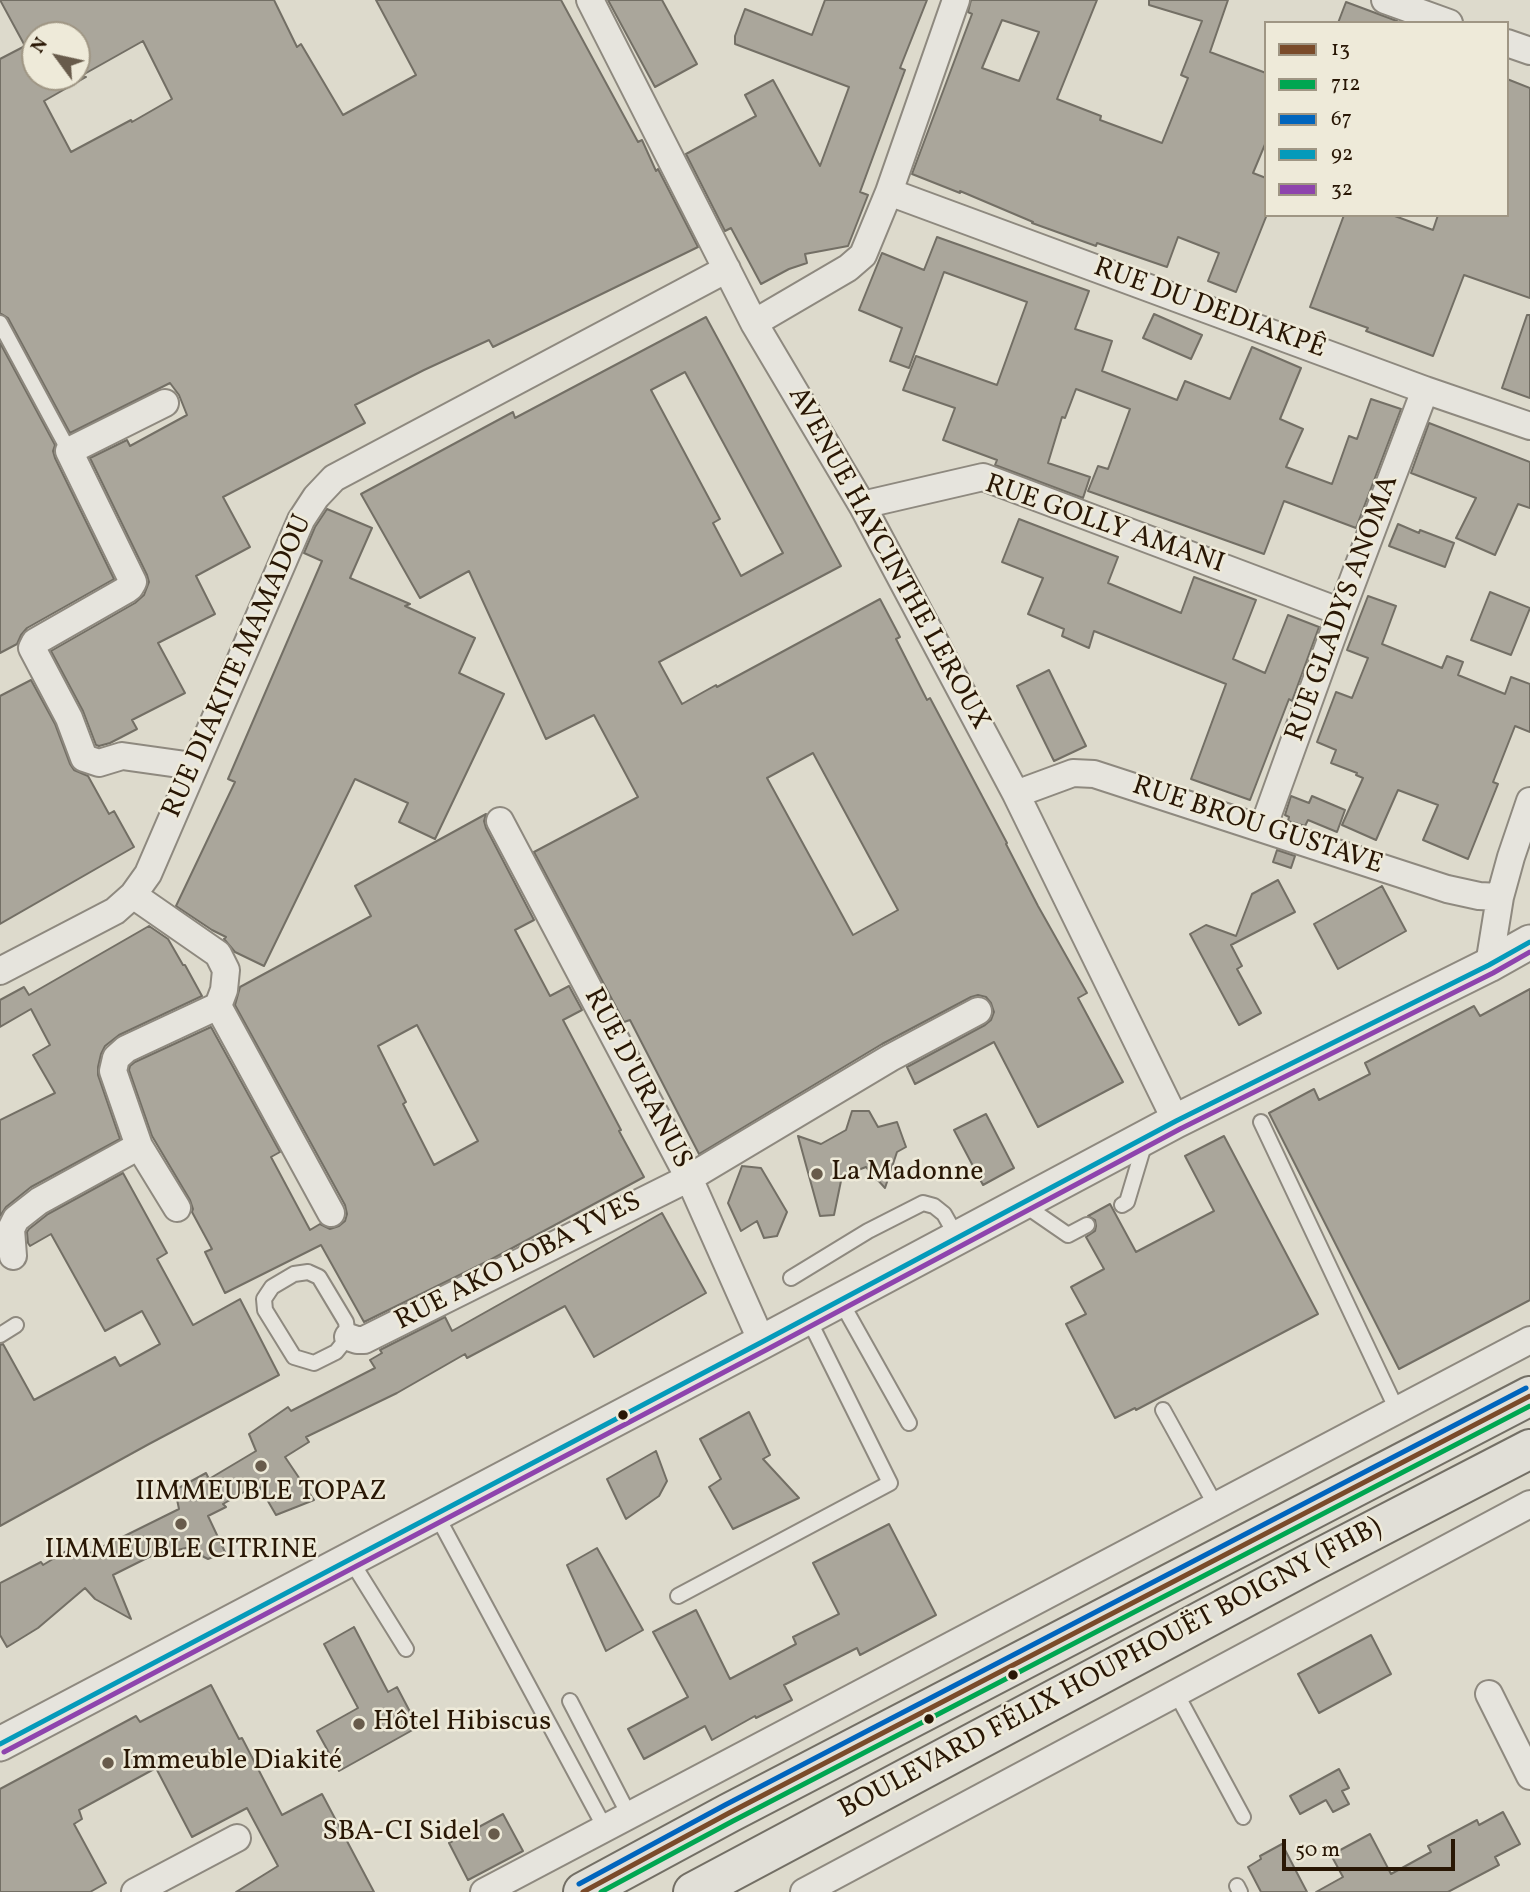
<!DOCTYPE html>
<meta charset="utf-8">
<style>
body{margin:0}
#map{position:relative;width:1530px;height:1892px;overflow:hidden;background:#dddacc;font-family:Vollkorn,serif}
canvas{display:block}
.legend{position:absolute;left:1264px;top:21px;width:245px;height:196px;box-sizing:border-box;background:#eeead9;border:2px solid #9f9684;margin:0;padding:9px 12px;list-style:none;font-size:21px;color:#291705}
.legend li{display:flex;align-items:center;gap:14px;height:35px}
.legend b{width:35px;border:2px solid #9f9684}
.north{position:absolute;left:21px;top:21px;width:70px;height:70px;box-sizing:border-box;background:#eeead9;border:2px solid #9f9684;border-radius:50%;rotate:303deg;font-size:19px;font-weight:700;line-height:28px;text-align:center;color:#291705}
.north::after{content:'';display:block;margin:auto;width:24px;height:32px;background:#685b4b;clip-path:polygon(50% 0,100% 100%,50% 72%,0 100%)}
.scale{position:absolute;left:1282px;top:1839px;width:173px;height:32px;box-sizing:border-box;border:4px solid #291705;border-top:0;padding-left:9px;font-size:21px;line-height:24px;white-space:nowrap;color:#291705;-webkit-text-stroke:5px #eeead9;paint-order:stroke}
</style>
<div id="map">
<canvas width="1530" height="1892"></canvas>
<ul class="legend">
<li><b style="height:9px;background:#7a4b2a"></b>13</li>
<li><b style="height:9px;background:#00a651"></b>712</li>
<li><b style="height:9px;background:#0065bd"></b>67</li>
<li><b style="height:9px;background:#049aba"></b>92</li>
<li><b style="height:9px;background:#8e44ad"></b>32</li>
</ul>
<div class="north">N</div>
<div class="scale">50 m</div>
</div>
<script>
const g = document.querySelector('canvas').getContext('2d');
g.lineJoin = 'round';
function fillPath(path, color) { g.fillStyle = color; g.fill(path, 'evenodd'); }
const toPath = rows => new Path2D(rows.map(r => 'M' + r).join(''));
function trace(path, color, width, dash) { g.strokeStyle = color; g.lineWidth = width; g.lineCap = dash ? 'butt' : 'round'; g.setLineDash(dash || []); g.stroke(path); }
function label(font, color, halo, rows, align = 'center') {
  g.font = font + ' Vollkorn,serif'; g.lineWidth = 5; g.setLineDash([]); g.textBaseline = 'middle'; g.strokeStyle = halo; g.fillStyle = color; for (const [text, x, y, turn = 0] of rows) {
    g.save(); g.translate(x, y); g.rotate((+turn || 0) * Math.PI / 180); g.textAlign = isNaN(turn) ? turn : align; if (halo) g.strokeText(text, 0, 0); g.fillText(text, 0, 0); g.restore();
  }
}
const building = toPath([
 [0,0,274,0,297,47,301,44,343,115,416,75,376,0,561,0,638,142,642,140,656,171,658,169,698,247,493,347,489,340,424,370,355,405,365,423,223,497,250,547,196,576,215,614,158,643,185,693,132,720,137,729,110,743,99,746,96,745,83,711,51,651,135,603,144,595,149,582,147,575,90,458,127,440,130,446,187,415,179,395,170,383,70,433,8,318,0,313,0,59,25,46,0,0],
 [35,35,77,35,77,77,35,77,35,35],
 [143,41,172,99,132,122,131,120,71,152,44,101,86,77,79,77,143,41],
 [608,0,662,0,697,64,655,87,608,0],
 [825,0,927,0,900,68,905,70,860,192,868,195,848,246,805,254,807,263,789,269,761,284,731,228,725,231,686,154,756,116,745,95,773,80,820,166,849,87,735,44,735,36,745,9,812,35,825,0],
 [971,0,1097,0,1057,99,1101,116,1100,120,1162,143,1188,78,1181,75,1202,21,1149,5,1149,0,1228,0,1210,52,1266,73,1266,142,1253,173,1266,178,1266,217,1236,292,1208,281,1219,253,1178,237,1167,267,1097,243,1096,246,1032,223,1033,222,960,191,960,193,912,174,972,14,968,12,971,0],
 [1002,20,1039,32,1019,81,982,68,1002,20],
 [1346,2,1397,21,1396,23,1338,23,1346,2],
 [1507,79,1530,88,1530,298,1464,275,1433,356,1366,331,1368,328,1310,307,1344,215,1392,215,1433,230,1438,215,1507,215,1507,79],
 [937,237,1089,291,1075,329,1112,341,1102,371,1177,400,1185,381,1230,399,1252,347,1301,368,1280,419,1303,429,1286,467,1332,484,1349,436,1357,439,1371,399,1401,409,1356,528,1284,501,1264,554,1088,491,1098,466,1108,469,1130,409,1076,389,1065,418,1062,417,1048,463,1090,477,1083,498,995,465,997,460,943,440,955,408,903,390,916,356,997,385,1027,302,944,272,909,368,890,361,902,328,859,310,882,253,924,270,937,237],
 [1154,314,1202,335,1191,359,1143,338,1154,314],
 [1527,315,1530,315,1530,398,1502,388,1527,315],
 [706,317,841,566,659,662,682,704,716,685,717,687,880,599,900,637,896,639,927,700,930,698,1007,843,1006,844,1038,906,1087,993,1078,998,1123,1082,1038,1127,994,1042,915,1084,907,1067,985,1025,991,1020,994,1012,991,1003,986,997,978,995,971,997,882,1044,699,1154,630,1020,624,1022,534,852,638,797,594,715,546,739,469,571,420,598,361,494,513,412,515,418,706,317],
 [685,372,783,553,741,576,713,523,720,519,651,390,685,372],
 [813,753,898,910,853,935,767,778,813,753],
 [0,343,55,445,53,451,55,458,114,579,27,628,21,635,17,644,0,653,0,343],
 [1429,423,1530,462,1530,508,1518,504,1495,555,1456,538,1476,498,1411,473,1429,423],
 [327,509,372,528,350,578,410,604,405,606,475,638,459,673,504,694,435,839,399,822,408,803,355,779,264,966,235,952,224,939,226,937,212,930,176,906,235,782,228,779,322,561,304,553,315,527,327,509],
 [1019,519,1118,557,1108,583,1181,613,1194,577,1256,600,1233,659,1265,673,1288,615,1319,627,1292,701,1289,699,1250,800,1191,779,1226,684,1094,631,1089,648,1062,636,1064,629,1028,614,1043,578,1002,562,1019,519],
 [1398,524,1419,533,1420,530,1454,543,1445,567,1389,546,1398,524],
 [1490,592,1530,608,1511,655,1471,640,1490,592],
 [1368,596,1396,606,1382,644,1442,668,1447,656,1463,662,1458,675,1505,694,1511,677,1530,684,1530,732,1515,726,1493,782,1498,784,1468,859,1423,840,1438,805,1398,790,1376,840,1342,825,1363,778,1356,775,1357,773,1331,763,1336,750,1317,742,1336,692,1352,698,1368,658,1347,650,1368,596],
 [1049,670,1086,746,1054,761,1017,686,1049,670],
 [31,680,55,724,70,764,74,770,88,776,109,814,114,811,134,847,0,924,0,696,31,680],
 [1291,796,1309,803,1312,796,1345,810,1337,832,1308,820,1305,826,1288,821,1289,817,1285,815,1291,796],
 [486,814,484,821,486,828,534,920,515,930,550,996,569,986,582,1010,563,1020,621,1130,619,1131,644,1177,490,1260,364,1322,321,1245,225,1293,205,1252,212,1249,192,1212,193,1209,190,1200,152,1136,129,1070,130,1066,135,1062,211,1027,280,1152,271,1157,310,1230,320,1224,330,1229,339,1226,345,1221,347,1214,345,1205,235,1005,240,987,371,916,355,886,486,814],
 [417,1025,478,1141,434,1165,403,1104,406,1102,378,1046,417,1025],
 [1277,850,1295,856,1291,868,1273,862,1277,850],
 [1278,880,1295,912,1231,945,1242,966,1237,969,1261,1013,1239,1025,1190,934,1206,925,1236,936,1252,894,1278,880],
 [1382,886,1406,931,1338,969,1314,924,1382,886],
 [149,926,168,939,183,965,185,965,202,996,119,1035,105,1046,101,1054,98,1067,98,1075,120,1139,31,1187,6,1207,0,1216,0,1120,55,1093,33,1055,50,1045,31,1009,0,1027,0,1000,24,987,29,995,149,926],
 [1530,989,1530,1300,1399,1369,1269,1113,1314,1089,1319,1100,1370,1074,1365,1063,1474,1006,1480,1016,1530,989],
 [852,1111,869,1111,878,1127,897,1122,906,1147,897,1152,885,1188,866,1167,842,1176,834,1215,820,1216,798,1136,821,1144,846,1130,852,1111],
 [986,1114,1014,1168,983,1185,954,1130,986,1114],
 [1224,1136,1318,1314,1136,1410,1135,1408,1115,1418,1066,1324,1086,1314,1071,1287,1104,1269,1086,1237,1095,1231,1096,1226,1095,1220,1088,1216,1110,1204,1136,1252,1214,1211,1185,1156,1224,1136],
 [742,1166,761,1168,787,1212,777,1236,764,1238,757,1221,741,1231,728,1203,742,1166],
 [123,1173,167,1253,157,1259,193,1325,240,1299,279,1375,149,1444,0,1526,0,1345,3,1344,34,1400,115,1357,120,1366,160,1344,142,1311,105,1331,51,1234,30,1246,28,1243,27,1232,29,1229,48,1214,123,1173],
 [662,1213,706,1293,594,1357,565,1306,467,1358,465,1354,397,1393,306,1437,309,1442,285,1457,314,1500,276,1515,258,1484,223,1504,226,1507,208,1516,225,1552,208,1559,186,1548,151,1556,113,1575,131,1619,95,1599,85,1588,38,1628,7,1647,0,1635,0,1583,41,1562,43,1565,71,1548,84,1556,179,1509,175,1490,206,1473,209,1479,256,1451,249,1434,288,1407,291,1411,375,1368,370,1360,382,1353,380,1350,445,1317,452,1331,662,1213],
 [749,1412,770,1455,763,1459,799,1498,733,1529,709,1487,721,1479,700,1439,749,1412],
 [656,1451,667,1481,659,1496,626,1519,607,1479,656,1451],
 [889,1524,936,1615,860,1655,857,1648,784,1685,792,1700,756,1718,755,1716,712,1740,705,1726,644,1759,628,1729,688,1697,653,1632,696,1610,730,1679,796,1644,793,1637,839,1614,813,1563,889,1524],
 [597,1548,643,1630,606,1651,567,1565,597,1548],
 [354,1627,388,1692,397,1687,418,1727,339,1771,317,1731,358,1708,324,1644,354,1627],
 [1371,1635,1391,1674,1319,1713,1298,1674,1371,1635],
 [211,1685,239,1739,242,1738,282,1815,322,1794,374,1892,236,1892,278,1866,247,1808,192,1837,156,1768,79,1810,82,1819,74,1824,106,1883,90,1892,0,1892,0,1789,136,1716,140,1722,211,1685],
 [1339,1769,1349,1788,1342,1791,1349,1804,1333,1812,1326,1800,1300,1814,1290,1796,1339,1769],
 [1503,1812,1520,1844,1495,1857,1499,1865,1448,1892,1316,1892,1343,1877,1331,1855,1370,1834,1391,1874,1431,1852,1428,1846,1477,1820,1479,1825,1503,1812],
 [503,1814,523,1851,468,1880,449,1843,503,1814],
 [1282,1844,1296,1871,1307,1892,1261,1892,1248,1867,1261,1859,1260,1856,1282,1844]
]);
fillPath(building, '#aaa69b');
trace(building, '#736f65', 2);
const service = toPath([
 [0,323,69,451],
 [1261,1122,1397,1410],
 [1023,1204,1068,1235,1087,1225],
 [1122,1205,1127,1202,1145,1142],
 [308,1272,319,1277,346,1322,348,1337,336,1352,314,1363,294,1357,265,1310,264,1299,272,1287,294,1274,308,1272],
 [791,1278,868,1231,923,1203,934,1206,944,1214,957,1237],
 [840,1300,909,1423],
 [0,1335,16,1325],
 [1163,1410,1216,1506],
 [436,1514,605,1828],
 [350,1559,406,1649],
 [678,1596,890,1483,808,1318],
 [1176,1693,1243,1817],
 [570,1701,629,1815],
 [1237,1886,1240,1892]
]);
const minor = toPath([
 [590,0,754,323,862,505,1016,794,1176,1121],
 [1385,0,1449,23],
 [1507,43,1530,51],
 [889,192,1425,390,1530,426],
 [754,323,848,268,863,255,889,192,956,0],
 [165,403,69,451,133,582,130,587,126,590,35,642,32,648,69,718,84,758,99,763,122,756,193,766],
 [862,505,983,477,1341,612],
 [1016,794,1073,773,1094,774,1447,889,1479,896,1500,897],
 [500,821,689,1178,762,1342],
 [1263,828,1341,612,1425,390],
 [133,895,218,954,226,970,224,990,218,1006,331,1213],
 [1489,965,1500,897,1511,857,1530,801],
 [0,971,115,911,133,895,148,874,301,520,316,497,334,478,727,269],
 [177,1208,139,1146,113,1071,116,1058,126,1049,218,1006],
 [13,1256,11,1229,16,1219,39,1201,139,1146],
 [348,1337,357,1340,364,1340,689,1178,890,1058,978,1011],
 [1489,1694,1530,1776],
 [135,1892,237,1838],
 [484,1892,1530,1340],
 [804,1892,1530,1504]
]);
const tertiary = toPath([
 [0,1744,762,1342,1176,1121,1489,965,1530,942]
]);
const trunk = toPath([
 [583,1892,729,1813,1530,1396],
 [693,1892,1308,1564,1530,1449]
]);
trace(service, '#8e897f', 18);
trace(minor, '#8e897f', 30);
trace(tertiary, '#8e897f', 37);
trace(trunk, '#736f65', 42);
trace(service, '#e6e4dd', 14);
trace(minor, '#e6e4dd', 26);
trace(tertiary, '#e6e4dd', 33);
trace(trunk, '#e1dfd7', 38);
trace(toPath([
 [583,1892,729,1813,1530,1396]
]), '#7a4b2a', 5);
trace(toPath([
 [601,1892,733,1821,1530,1406]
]), '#00a651', 5);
trace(toPath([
 [579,1884,725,1805,1526,1388]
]), '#0065bd', 5);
trace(toPath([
 [0,1744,762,1342,1176,1121,1489,965,1530,942]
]), '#049aba', 5);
trace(toPath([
 [4,1752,766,1350,1180,1129,1493,973,1530,952]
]), '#8e44ad', 5);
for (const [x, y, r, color] of [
 [817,1174,7,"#685b4b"],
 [623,1415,6,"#291705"],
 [261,1466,7,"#685b4b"],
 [181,1524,7,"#685b4b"],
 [1013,1675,6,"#291705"],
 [929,1719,6,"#291705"],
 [359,1724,7,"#685b4b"],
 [108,1763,7,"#685b4b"],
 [494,1834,7,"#685b4b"]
]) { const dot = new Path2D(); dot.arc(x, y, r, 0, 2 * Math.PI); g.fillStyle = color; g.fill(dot); trace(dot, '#eeead9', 2.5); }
label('28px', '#291705', '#eeead9', [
 ["RUE DU DEDIAKPÊ",1209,310,20],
 ["RUE GOLLY AMANI",1104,526,19],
 ["AVENUE HAYCINTHE LEROUX",887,559,61],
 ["RUE GLADYS ANOMA",1344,609,-70],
 ["RUE DIAKITE MAMADOU",239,667,-66],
 ["RUE BROU GUSTAVE",1257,827,18],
 ["RUE D'URANUS",636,1079,62],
 ["RUE AKO LOBA YVES",519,1263,-27],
 ["BOULEVARD FÉLIX HOUPHOUËT BOIGNY (FHB)",1111,1670,-28]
]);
label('28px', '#291705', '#eeead9', [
 ["La Madonne",831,1174],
 ["IIMMEUBLE TOPAZ",261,1494,"center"],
 ["IIMMEUBLE CITRINE",181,1552,"center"],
 ["Hôtel Hibiscus",373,1724],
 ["Immeuble Diakité",122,1763],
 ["SBA-CI Sidel",480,1834,"right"]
], 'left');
</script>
